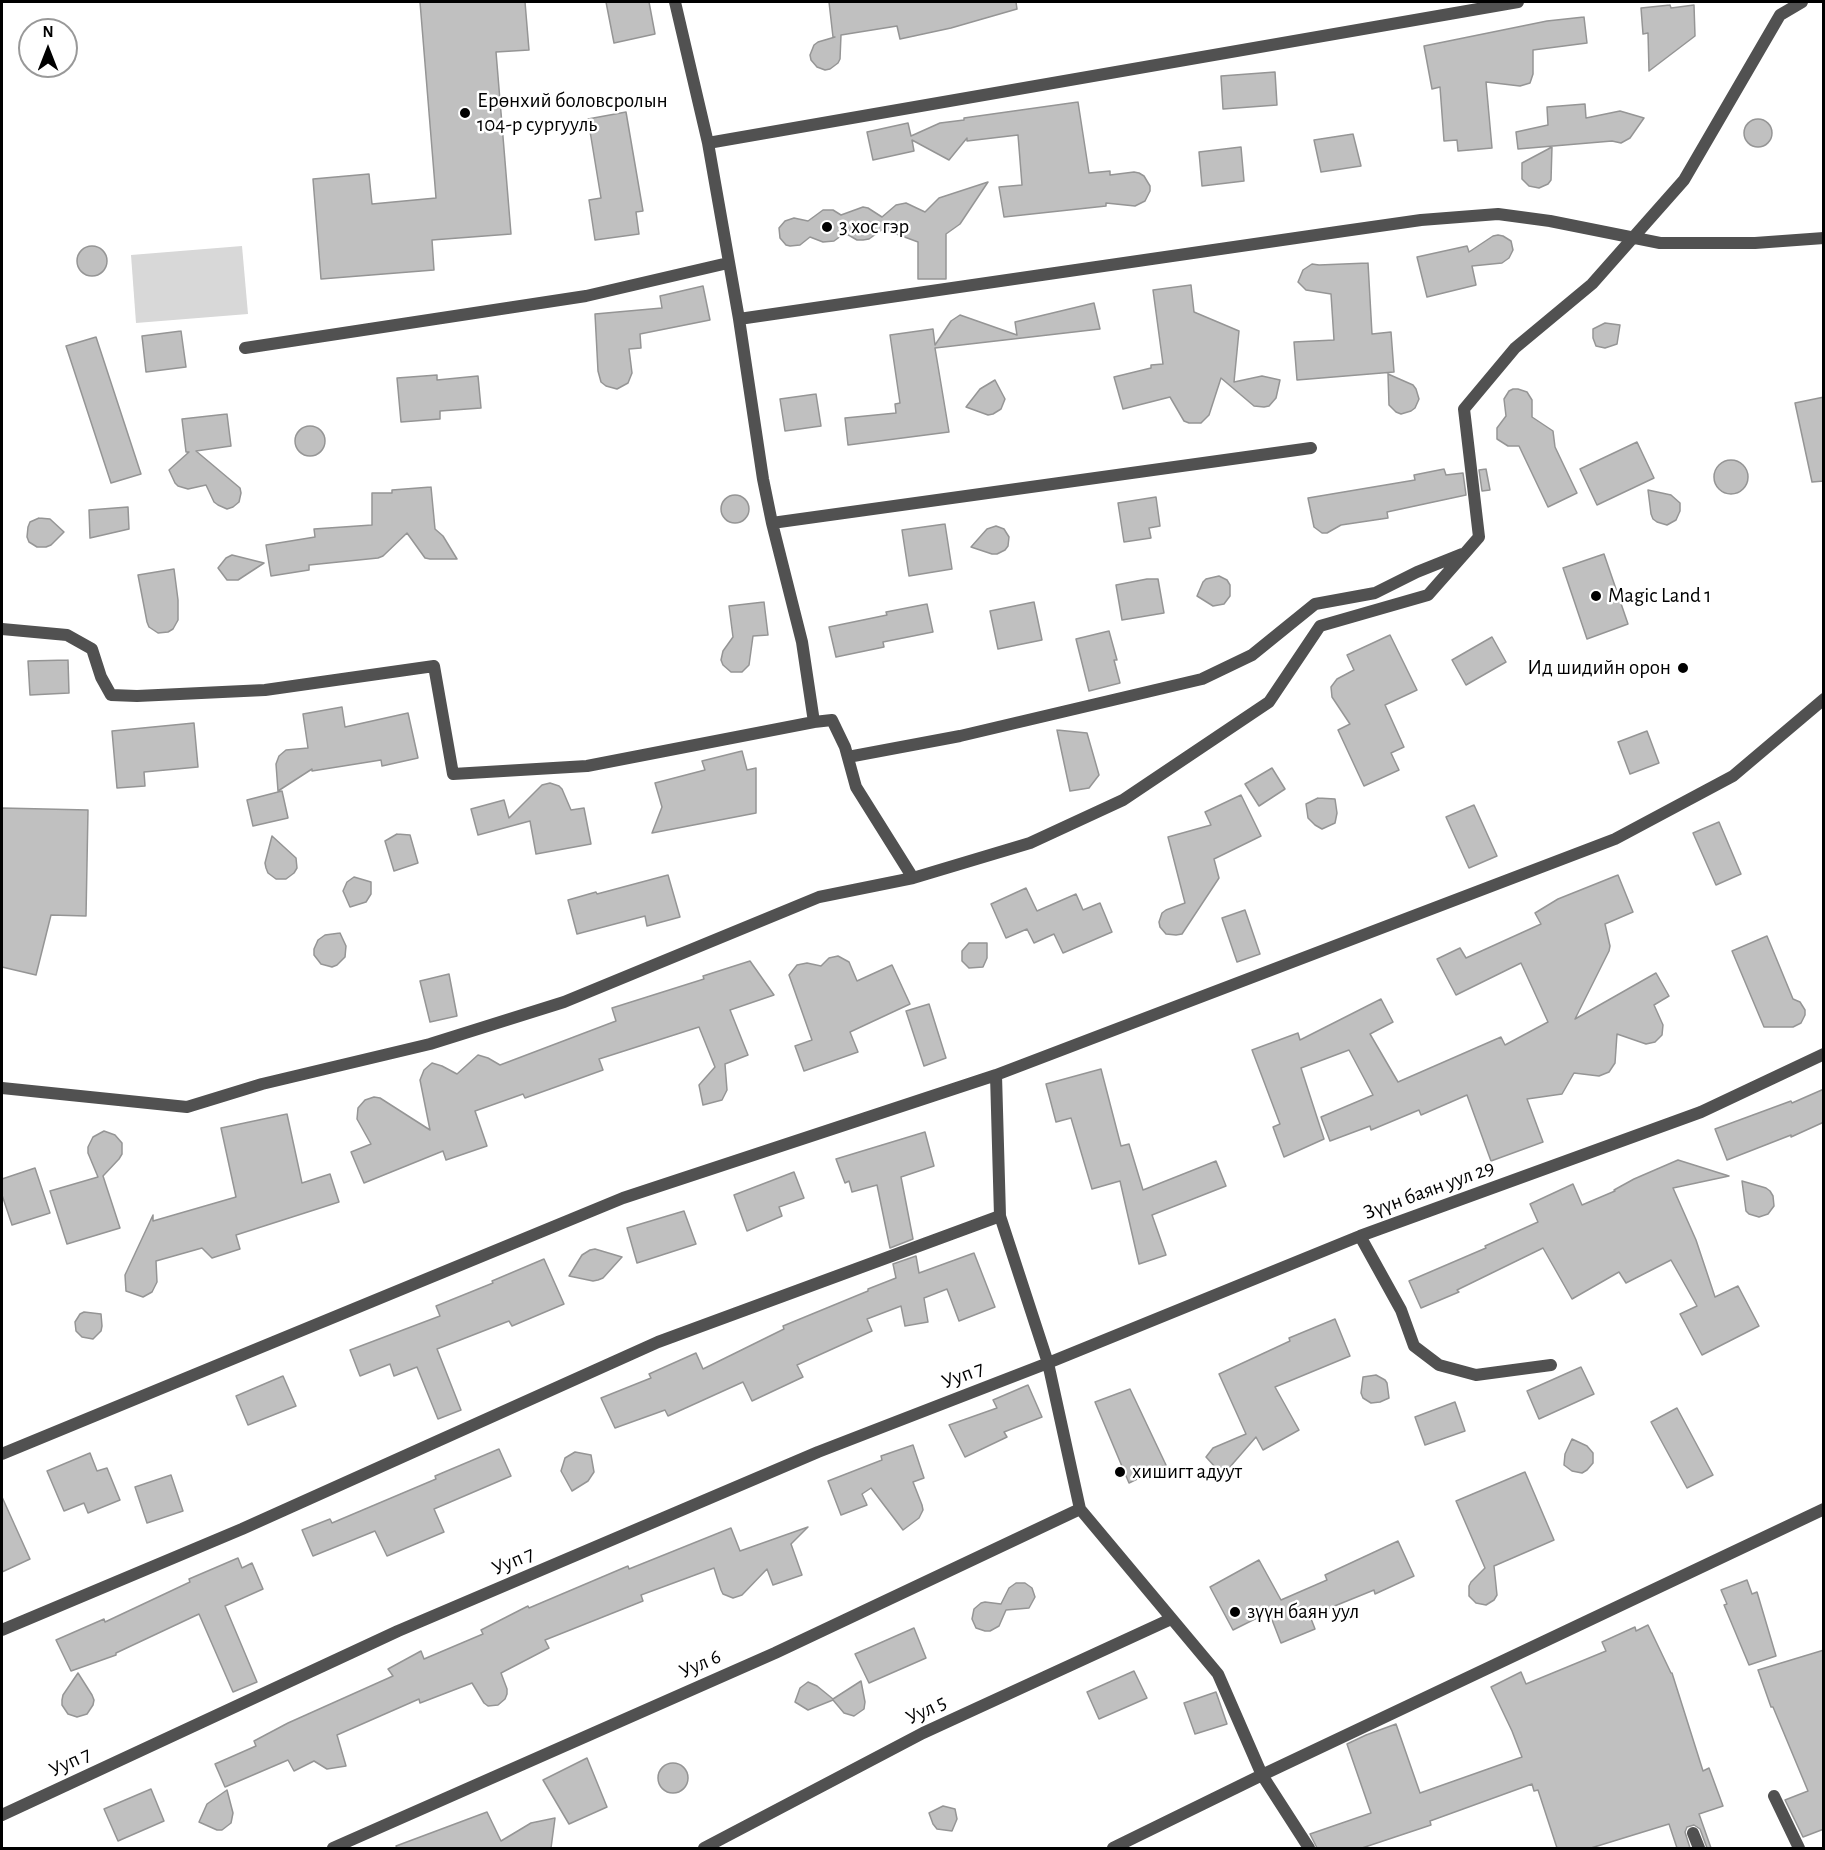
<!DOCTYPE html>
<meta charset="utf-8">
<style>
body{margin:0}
#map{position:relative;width:1825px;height:1850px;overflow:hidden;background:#fff;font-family:"Alegreya Sans",sans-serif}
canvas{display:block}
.frame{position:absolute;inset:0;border:3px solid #000;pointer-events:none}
.north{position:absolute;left:18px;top:18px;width:60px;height:60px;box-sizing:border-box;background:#fff;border:2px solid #999;border-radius:50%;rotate:0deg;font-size:16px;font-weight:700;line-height:24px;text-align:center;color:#000}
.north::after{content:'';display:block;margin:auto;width:21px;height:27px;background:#000;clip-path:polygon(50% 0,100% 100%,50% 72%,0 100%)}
</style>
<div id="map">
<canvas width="1825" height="1850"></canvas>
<div class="frame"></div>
<div class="north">N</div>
</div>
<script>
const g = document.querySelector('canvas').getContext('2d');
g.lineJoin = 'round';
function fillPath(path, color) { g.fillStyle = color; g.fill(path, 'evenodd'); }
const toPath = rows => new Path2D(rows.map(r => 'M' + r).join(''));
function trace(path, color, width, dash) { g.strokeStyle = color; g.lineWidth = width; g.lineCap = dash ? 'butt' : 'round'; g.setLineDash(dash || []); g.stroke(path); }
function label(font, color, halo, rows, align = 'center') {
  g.font = font + ' "Alegreya Sans",sans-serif'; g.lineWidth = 5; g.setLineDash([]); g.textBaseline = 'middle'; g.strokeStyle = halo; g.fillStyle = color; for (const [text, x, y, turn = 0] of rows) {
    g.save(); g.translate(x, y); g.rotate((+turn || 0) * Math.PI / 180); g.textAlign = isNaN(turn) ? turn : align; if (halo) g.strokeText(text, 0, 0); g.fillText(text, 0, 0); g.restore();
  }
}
fillPath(toPath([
 [242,246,248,314,136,323,131,255]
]), '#d8d8d8');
const building = toPath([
 [420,2,525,2,529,50,496,52,511,234,432,240,434,270,321,279,313,179,369,174,372,204,436,198,420,2],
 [606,2,649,2,655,34,614,43,606,2],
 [829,2,1016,2,1017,9,951,28,900,39,897,26,841,35,840,59,838,63,830,69,825,70,817,67,811,60,810,55,814,45,818,42,835,37,833,37,829,2],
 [1670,5,1671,8,1694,5,1695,36,1649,71,1648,33,1643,34,1641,8,1670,5],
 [1584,17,1587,43,1533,50,1533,74,1530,83,1520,86,1486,82,1492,148,1458,151,1457,140,1444,141,1440,87,1432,89,1424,46,1547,21,1584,17],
 [1275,72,1277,105,1223,109,1221,76,1275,72],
 [1078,102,1089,173,1110,171,1110,175,1134,172,1139,173,1144,176,1150,186,1150,191,1145,201,1135,206,1106,203,1106,206,1004,217,999,187,1022,185,1018,135,967,141,967,138,949,160,912,140,914,151,873,160,867,132,908,123,911,136,940,123,964,120,964,118,971,117,1078,102],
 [1585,104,1586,118,1620,111,1644,118,1630,138,1621,143,1612,141,1518,149,1516,132,1548,125,1547,107,1585,104],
 [626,112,643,211,636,212,639,234,595,240,589,200,601,198,588,119,626,112],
 '1744 133a14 14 0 1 1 28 0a14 14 0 1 1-28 0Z',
 [1353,134,1361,166,1321,172,1314,140,1353,134],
 [1241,147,1244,181,1202,186,1199,152,1241,147],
 [1552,147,1551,180,1548,184,1539,188,1529,186,1522,179,1522,163,1552,147],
 [988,182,960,224,946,234,946,279,918,279,918,242,883,229,869,239,863,240,857,240,845,233,834,241,823,242,810,237,800,245,790,246,786,245,780,238,779,228,785,221,794,218,808,221,823,210,833,210,841,215,863,207,868,208,882,217,896,205,906,203,925,212,939,198,988,182],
 [1498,235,1503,236,1511,241,1513,250,1509,258,1502,263,1472,266,1476,285,1427,297,1417,257,1467,246,1469,252,1493,236,1498,235],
 '77 261a15 15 0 1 1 30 0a15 15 0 1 1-30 0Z',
 [1368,263,1372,334,1391,332,1394,372,1297,380,1294,342,1334,340,1331,294,1306,290,1298,282,1303,270,1312,264,1319,265,1368,263],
 [1191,285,1194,312,1239,331,1234,382,1262,376,1280,380,1276,398,1269,406,1264,407,1254,406,1221,378,1209,415,1201,423,1189,423,1184,421,1170,397,1123,409,1114,377,1151,368,1151,365,1163,364,1153,290,1191,285],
 [703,286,710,320,640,334,641,348,629,349,632,373,628,383,617,389,606,386,601,382,598,371,595,314,662,308,660,296,703,286],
 [1094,303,1100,329,935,348,949,432,848,445,845,418,896,413,895,404,900,403,890,335,933,329,935,345,951,321,960,315,1017,335,1015,322,1094,303],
 [1605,323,1620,325,1617,344,1605,348,1596,346,1593,338,1593,329,1605,323],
 [181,331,186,367,146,372,142,336,181,331],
 [96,337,141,474,111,483,66,346,96,337],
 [1388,374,1413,385,1416,389,1419,399,1415,408,1411,411,1401,414,1396,412,1389,405,1388,374],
 [437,375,437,380,478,376,481,408,440,411,440,419,401,422,397,378,437,375],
 [995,380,1005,399,1001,409,993,414,988,415,966,407,980,389,995,380],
 [1513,389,1518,389,1527,392,1532,400,1532,417,1553,431,1555,447,1577,493,1548,507,1519,446,1508,446,1497,439,1497,428,1506,416,1504,399,1509,391,1513,389],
 [816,394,821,426,785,431,780,399,816,394],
 [1824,397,1824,481,1812,482,1795,403,1824,397],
 [227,414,231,446,196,451,240,488,241,493,239,502,233,507,227,509,218,505,214,502,206,485,188,489,178,486,175,483,169,470,189,452,186,452,182,419,227,414],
 '295 441a15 15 0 1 1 30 0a15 15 0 1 1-30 0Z',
 [1637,442,1654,478,1597,505,1580,469,1637,442],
 '1714 477a17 17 0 1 1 34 0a17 17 0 1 1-34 0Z',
 [1444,469,1446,475,1463,473,1466,495,1387,512,1388,518,1341,525,1327,533,1322,533,1314,527,1308,498,1415,480,1414,475,1444,469],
 [1486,469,1490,490,1482,491,1479,470,1486,469],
 [431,487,435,529,443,536,457,559,430,559,425,558,407,533,383,556,378,558,309,565,309,570,271,576,266,545,315,537,314,529,372,525,372,493,392,493,392,490,431,487],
 [1648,490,1671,495,1680,503,1680,511,1676,520,1667,525,1657,522,1653,519,1651,514,1648,490],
 '721 509a14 14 0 1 1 28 0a14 14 0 1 1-28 0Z',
 [1156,497,1160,526,1149,528,1151,538,1124,542,1118,503,1156,497],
 [128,507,129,529,90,538,89,510,128,507],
 [39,518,50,519,64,532,51,545,46,547,37,547,29,542,27,537,28,527,30,522,39,518],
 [945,524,952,569,909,576,902,530,945,524],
 [996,526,1004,529,1009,537,1008,546,1005,550,997,554,992,554,971,547,987,529,996,526],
 [1604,554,1628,624,1587,639,1563,568,1604,554],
 [232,555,264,563,238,580,227,580,218,568,226,558,232,555],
 [174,569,178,600,178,620,173,629,168,632,158,633,149,627,147,622,138,575,174,569],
 [1219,576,1227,580,1230,585,1230,596,1224,604,1213,606,1197,596,1203,582,1206,579,1219,576],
 [1147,579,1158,579,1164,613,1122,620,1116,585,1147,579],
 [764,602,768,635,753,636,749,665,742,672,731,672,723,665,721,660,723,651,733,637,729,606,764,602],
 [1034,602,1042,640,998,649,990,611,1034,602],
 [927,604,933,632,883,642,884,647,836,657,829,627,887,615,886,612,927,604],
 [1109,631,1117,660,1114,660,1120,683,1089,691,1076,639,1109,631],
 [1390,635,1417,690,1385,705,1404,747,1391,753,1399,770,1364,786,1338,730,1350,724,1332,697,1331,687,1337,679,1354,670,1347,655,1390,635],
 [1492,637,1506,662,1466,685,1452,660,1492,637],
 [68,660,69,693,30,695,28,661,68,660],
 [342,707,345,727,408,713,418,758,382,766,381,760,312,771,312,769,278,791,276,764,279,756,286,750,308,748,303,714,342,707],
 [194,723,198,767,144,772,145,786,117,788,112,731,194,723],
 [1057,730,1087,733,1099,775,1089,788,1070,791,1057,730],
 [1647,731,1659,763,1630,774,1618,742,1647,731],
 [742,751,747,770,756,768,756,813,652,833,662,807,655,783,705,770,702,761,742,751],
 [1272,768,1285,789,1259,806,1245,784,1272,768],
 [550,783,559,786,562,789,571,810,584,808,591,844,536,854,530,821,478,835,471,809,504,800,509,818,542,785,550,783],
 [282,791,288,818,253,826,247,800,282,791],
 [1241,795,1261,836,1214,859,1219,878,1182,934,1176,935,1166,934,1160,927,1159,922,1162,913,1166,910,1185,903,1168,837,1211,825,1205,812,1241,795],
 [1318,798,1335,799,1337,813,1335,823,1322,829,1315,825,1308,818,1306,804,1318,798],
 [1474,805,1497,856,1469,868,1446,817,1474,805],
 [2,808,88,810,86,916,51,915,36,975,2,967,2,808],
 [1719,822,1741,874,1716,885,1693,833,1719,822],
 [397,834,410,835,418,863,394,871,385,841,397,834],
 [272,836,296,858,297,868,294,873,286,879,276,879,268,873,266,868,265,863,272,836],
 [668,875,680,917,647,926,645,916,577,934,568,900,596,892,597,894,668,875],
 [1618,875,1633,912,1605,924,1610,946,1609,951,1575,1019,1656,973,1669,996,1654,1005,1663,1025,1662,1035,1655,1042,1646,1044,1617,1034,1615,1063,1609,1072,1599,1076,1574,1073,1562,1094,1527,1099,1543,1142,1491,1161,1467,1095,1421,1115,1419,1110,1371,1130,1370,1126,1330,1141,1321,1117,1373,1095,1349,1050,1301,1068,1324,1139,1284,1157,1273,1127,1280,1124,1252,1050,1298,1033,1300,1040,1381,999,1393,1022,1370,1034,1398,1082,1501,1037,1505,1045,1548,1022,1521,963,1456,995,1437,959,1460,948,1466,958,1541,924,1535,913,1558,899,1618,875],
 [354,877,371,882,371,894,366,902,350,907,343,891,347,882,354,877],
 [1026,888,1037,911,1076,894,1083,910,1100,903,1112,932,1063,953,1054,934,1034,943,1027,929,1006,938,991,904,1026,888],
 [1245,910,1260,954,1237,962,1222,918,1245,910],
 [340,933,346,946,345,957,337,965,332,967,321,964,314,955,314,949,318,940,325,935,340,933],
 [1767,936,1793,999,1800,1002,1805,1010,1805,1015,1801,1023,1793,1027,1764,1027,1732,951,1767,936],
 [969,943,987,943,987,958,983,967,969,968,962,961,962,951,969,943],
 [838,956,849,962,857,981,892,965,910,1004,850,1032,858,1052,804,1071,795,1046,812,1040,789,975,797,965,807,963,821,966,829,958,838,956],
 [750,961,774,995,730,1010,748,1055,725,1064,727,1090,722,1100,703,1105,699,1085,715,1067,699,1027,599,1059,603,1070,525,1098,523,1094,475,1111,487,1146,446,1160,443,1151,364,1183,351,1152,371,1144,357,1119,358,1108,365,1100,374,1097,380,1098,430,1130,420,1080,424,1070,432,1063,442,1066,457,1074,478,1055,488,1058,500,1065,616,1021,612,1008,704,979,703,976,750,961],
 [449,974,457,1016,430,1022,420,981,449,974],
 [929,1004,946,1058,924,1066,906,1011,929,1004],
 [1101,1069,1121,1146,1129,1144,1143,1190,1216,1161,1226,1186,1152,1215,1166,1255,1139,1264,1120,1181,1092,1189,1071,1118,1056,1122,1046,1084,1101,1069],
 [1824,1089,1824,1122,1791,1137,1791,1135,1727,1160,1715,1129,1791,1101,1792,1103,1824,1089],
 [287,1114,302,1183,330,1174,339,1202,236,1235,240,1249,212,1258,202,1248,156,1261,157,1282,152,1292,143,1297,126,1291,125,1275,153,1215,153,1221,236,1197,221,1128,287,1114],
 [104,1131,115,1135,122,1143,122,1154,119,1159,103,1176,120,1228,67,1244,50,1191,98,1177,88,1153,88,1147,93,1137,104,1131],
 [925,1132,934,1166,901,1177,913,1239,890,1248,877,1185,852,1192,849,1181,845,1183,836,1159,925,1132],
 [1678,1160,1729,1176,1673,1188,1696,1240,1715,1297,1738,1286,1759,1326,1702,1355,1680,1314,1697,1306,1671,1260,1626,1283,1619,1272,1572,1299,1543,1248,1457,1290,1459,1292,1421,1308,1409,1281,1486,1248,1485,1246,1538,1222,1530,1204,1573,1184,1582,1205,1615,1191,1614,1190,1634,1179,1678,1160],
 [35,1168,50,1213,12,1225,2,1195,2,1179,35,1168],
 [794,1172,804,1198,779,1207,782,1216,747,1231,734,1195,794,1172],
 [1742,1181,1766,1188,1770,1191,1773,1196,1774,1206,1768,1214,1759,1217,1749,1214,1746,1211,1742,1181],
 [684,1211,696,1244,637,1263,627,1228,684,1211],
 [595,1249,622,1257,603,1278,598,1280,593,1281,569,1276,582,1255,590,1250,595,1249],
 [974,1253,995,1307,959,1321,947,1289,924,1298,928,1322,905,1326,901,1306,867,1319,872,1331,797,1365,803,1377,752,1401,743,1382,668,1416,665,1410,615,1428,601,1398,651,1378,649,1374,696,1353,703,1369,784,1329,783,1326,868,1291,868,1289,896,1278,893,1264,916,1256,919,1273,974,1253],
 [544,1259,564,1304,512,1326,509,1321,437,1349,461,1410,438,1419,417,1367,394,1376,390,1364,360,1376,350,1350,440,1316,436,1306,493,1283,492,1281,544,1259],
 [84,1312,101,1314,102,1326,101,1331,93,1339,82,1337,76,1331,75,1322,80,1314,84,1312],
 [1335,1319,1350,1356,1275,1387,1299,1430,1263,1450,1256,1437,1229,1468,1217,1469,1206,1457,1213,1448,1246,1434,1219,1374,1290,1341,1289,1338,1335,1319],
 [1581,1367,1594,1394,1539,1419,1527,1391,1581,1367],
 [1376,1375,1385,1380,1387,1383,1389,1398,1380,1402,1371,1403,1363,1398,1361,1393,1363,1377,1376,1375],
 [283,1376,296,1406,248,1425,236,1396,283,1376],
 [1028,1385,1042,1417,1004,1432,1007,1437,965,1457,949,1425,997,1408,993,1400,1028,1385],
 [1130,1389,1166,1465,1129,1483,1095,1402,1130,1389],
 [1455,1402,1465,1431,1425,1445,1415,1417,1455,1402],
 [1677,1408,1713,1475,1687,1488,1651,1422,1677,1408],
 [1572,1439,1587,1446,1593,1453,1593,1463,1587,1470,1582,1473,1572,1471,1564,1465,1565,1454,1572,1439],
 [913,1445,924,1478,913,1482,922,1505,923,1510,919,1518,903,1530,871,1488,862,1494,867,1505,841,1515,828,1481,882,1460,881,1456,913,1445],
 [499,1449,511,1476,434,1509,444,1532,387,1556,375,1531,313,1556,302,1530,330,1519,332,1523,436,1479,435,1476,499,1449],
 [575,1452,591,1455,594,1472,588,1481,572,1491,561,1471,565,1458,575,1452],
 [90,1453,97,1471,107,1468,120,1500,88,1513,84,1503,64,1511,47,1471,90,1453],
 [1525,1472,1554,1540,1494,1566,1497,1595,1494,1600,1486,1605,1476,1603,1469,1596,1469,1586,1471,1582,1485,1568,1456,1501,1525,1472],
 [171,1475,183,1511,147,1523,135,1487,171,1475],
 [2,1497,30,1559,2,1572,2,1497],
 [808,1527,791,1544,802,1575,773,1585,767,1569,742,1595,733,1598,723,1594,721,1590,714,1568,641,1595,643,1601,545,1640,549,1648,501,1673,507,1689,507,1694,505,1699,498,1705,488,1706,484,1703,472,1683,420,1703,419,1699,337,1735,346,1766,327,1769,314,1761,294,1771,288,1760,225,1787,215,1764,256,1746,254,1741,288,1723,393,1676,388,1669,421,1651,424,1659,483,1634,481,1630,528,1606,529,1608,628,1566,629,1569,731,1528,740,1551,808,1527],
 [1398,1541,1414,1576,1375,1594,1374,1590,1310,1616,1315,1629,1281,1643,1269,1612,1233,1630,1210,1587,1259,1560,1281,1600,1327,1580,1325,1575,1398,1541],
 [238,1558,242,1568,252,1563,263,1589,225,1606,257,1682,233,1692,199,1614,116,1653,116,1655,71,1671,56,1640,104,1619,105,1622,190,1582,189,1579,238,1558],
 [1747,1580,1752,1594,1757,1592,1776,1656,1749,1665,1724,1605,1727,1604,1721,1590,1747,1580],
 [1016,1583,1025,1583,1032,1588,1035,1597,1029,1608,1006,1610,999,1626,990,1631,985,1631,976,1628,972,1619,974,1609,981,1603,985,1602,1001,1604,1009,1588,1016,1583],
 [1648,1625,1671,1673,1672,1673,1703,1771,1709,1768,1723,1806,1699,1814,1711,1848,1707,1848,1700,1829,1694,1825,1687,1827,1685,1832,1690,1848,1677,1848,1669,1824,1591,1848,1557,1848,1538,1790,1534,1791,1532,1784,1430,1821,1431,1825,1362,1848,1317,1848,1310,1834,1371,1813,1347,1744,1366,1735,1396,1724,1420,1793,1522,1757,1512,1731,1491,1687,1521,1672,1526,1684,1606,1651,1602,1642,1635,1627,1636,1631,1648,1625],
 [914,1628,926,1658,869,1683,855,1654,914,1628],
 [1824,1650,1824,1829,1803,1837,1785,1800,1808,1791,1773,1707,1771,1707,1758,1670,1824,1650],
 [1134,1671,1147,1698,1099,1719,1087,1692,1134,1671],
 [78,1673,92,1695,94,1700,93,1705,87,1714,77,1717,68,1714,62,1705,62,1700,63,1695,78,1673],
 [861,1681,865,1702,864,1709,854,1716,844,1713,833,1700,808,1710,795,1702,800,1688,808,1682,817,1686,833,1699,861,1681],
 [1216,1692,1227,1724,1195,1734,1184,1703,1216,1692],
 [587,1758,607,1807,569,1824,543,1780,587,1758],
 '658 1778a15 15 0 1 1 30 0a15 15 0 1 1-30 0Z',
 [151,1789,164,1821,118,1841,104,1809,151,1789],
 [227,1790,233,1813,231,1823,222,1830,217,1830,199,1822,207,1804,227,1790],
 [943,1806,955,1809,957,1819,952,1831,937,1829,933,1824,929,1813,943,1806],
 [487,1812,501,1841,531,1823,555,1818,551,1848,397,1848,396,1846,487,1812]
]);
fillPath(building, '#c0c0c0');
trace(building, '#959595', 1.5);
trace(toPath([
 [675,2,708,143,739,319,763,479,772,523,802,642,814,722,832,720,845,747,856,787,913,878],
 [708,143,1518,2],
 [739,319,1344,231,1421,220,1498,214,1550,221,1660,243,1755,243,1824,238],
 [245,348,586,296,728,263],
 [772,523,1311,448],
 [2,629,67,635,92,649,101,677,111,695,137,696,265,690,434,666,453,774,587,766,814,722],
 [848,757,960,736,1202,679,1252,655,1315,604,1375,593,1417,572,1462,554],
 [2,1088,187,1107,262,1084,430,1044,564,1002,819,897,913,878,1030,843,1123,800,1269,702,1320,626,1428,595,1466,552,1479,537,1464,409,1515,348,1592,284,1684,180,1780,15,1802,2],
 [1360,1236,1401,1310,1414,1346,1439,1365,1476,1375,1551,1365],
 [2,1454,623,1198,996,1075],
 [2,1630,242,1529,658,1342,1000,1216],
 [1774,1796,1799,1848],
 [2,1815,398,1631,818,1452,1048,1363,1360,1236,1701,1112,1824,1054],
 [1693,1833,1699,1848],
 [333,1848,775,1653,1080,1509],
 [704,1848,923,1733,1171,1619],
 [1113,1848,1262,1775,1824,1509],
 [1309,1848,1262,1775,1218,1674,1080,1509,1048,1363,1000,1216,996,1075,1615,839,1733,776,1824,699]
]), '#515151', 12);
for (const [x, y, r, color] of [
 [465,113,6,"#000"],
 [827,227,6,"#000"],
 [1596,596,6,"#000"],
 [1683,668,6,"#000"],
 [1120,1472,6,"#000"],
 [1235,1612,6,"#000"]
]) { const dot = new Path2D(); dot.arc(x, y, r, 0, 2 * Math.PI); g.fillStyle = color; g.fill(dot); trace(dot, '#fff', 2); }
label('21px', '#000', '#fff', [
 ["Ерөнхий боловсролын",477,101],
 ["104-р сургууль",477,125],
 ["3 хос гэр",839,227],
 ["Magic Land 1",1608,596],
 ["Ид шидийн орон",1671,668,"right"],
 ["хишигт адуут",1132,1472],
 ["зүүн баян уул",1247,1612]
], 'left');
label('21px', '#000', '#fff', [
 ["Зүүн баян уул 29",1429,1190,-20],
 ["Ууп 7",963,1375,-21],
 ["Ууп 7",513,1561,-23],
 ["Уул 6",700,1664,-24],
 ["Уул 5",926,1710,-26],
 ["Ууп 7",70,1762,-25]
]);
</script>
